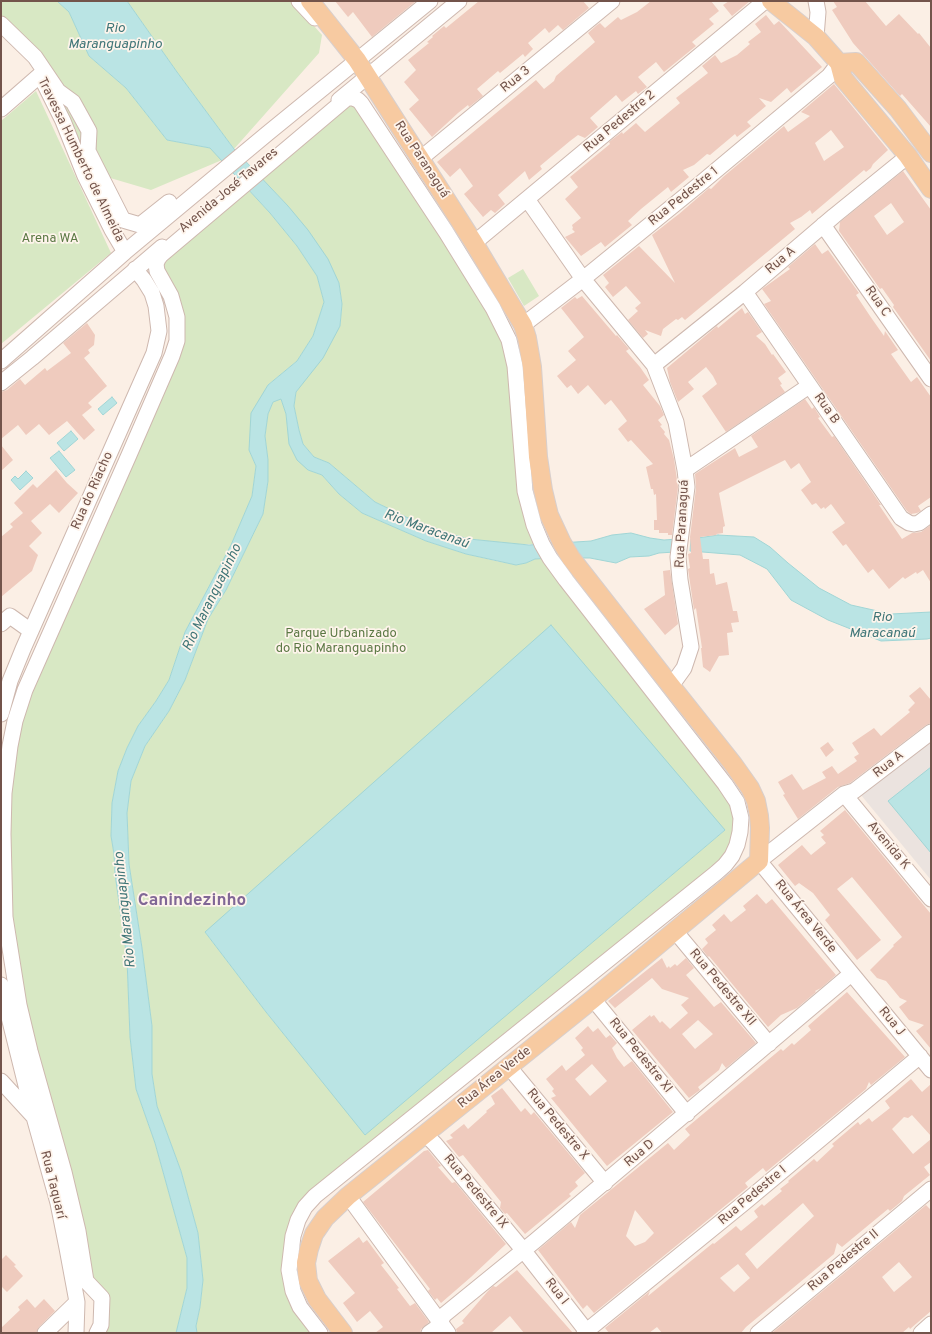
<!DOCTYPE html>
<meta charset="utf-8">
<style>
body{margin:0}
#map{position:relative;width:932px;height:1334px;overflow:hidden;background:#fbefe5;font-family:Overpass,sans-serif}
canvas{display:block}
.frame{position:absolute;inset:0;border:2px solid #73544b;pointer-events:none}
</style>
<div id="map">
<canvas width="932" height="1334"></canvas>
<div class="frame"></div>
</div>
<script>
const g = document.querySelector('canvas').getContext('2d');
g.lineJoin = 'round';
function fillPath(path, color) { g.fillStyle = color; g.fill(path, 'evenodd'); }
const toPath = rows => new Path2D(rows.map(r => 'M' + r).join(''));
function trace(path, color, width, dash) { g.strokeStyle = color; g.lineWidth = width; g.lineCap = dash ? 'butt' : 'round'; g.setLineDash(dash || []); g.stroke(path); }
function label(font, color, halo, rows, align = 'center') {
  g.font = font + ' Overpass,sans-serif'; g.lineWidth = 3.5; g.setLineDash([]); g.textBaseline = 'middle'; g.strokeStyle = halo; g.fillStyle = color; for (const [text, x, y, turn = 0] of rows) {
    g.save(); g.translate(x, y); g.rotate((+turn || 0) * Math.PI / 180); g.textAlign = isNaN(turn) ? turn : align; if (halo) g.strokeText(text, 0, 0); g.fillText(text, 0, 0); g.restore();
  }
}
fillPath(toPath([
 [931,739,931,880,861,795]
]), '#ebe3df');
fillPath(toPath([
 [1,1,57,1,69,12,89,56,126,88,167,140,210,148,222,160,151,190,90,172,43,70,1,28],
 [127,1,292,1,322,35,319,53,234,149,177,72],
 [36,91,111,253,1,344,1,121],
 [353,98,501,322,522,443,542,544,514,544,469,539,447,533,406,517,375,502,329,463,314,457,303,444,299,430,294,406,296,392,340,326,342,304,339,283,288,206,257,174],
 [244,185,270,213,297,246,317,276,324,302,313,336,297,361,268,385,249,450,256,466,252,496,231,545,185,632,169,680,156,701,138,726,127,748,118,771,112,803,111,836,114,854,115,874,127,959,130,1037,136,1089,155,1143,187,1258,187,1288,176,1333,97,1333,102,1298,86,1281,12,965,10,746,177,341,156,264],
 [523,269,539,296,524,306,508,278],
 [281,398,286,414,288,429,308,470,322,475,339,494,362,513,426,541,466,554,496,561,516,565,526,563,535,559,550,558,737,802,732,856,305,1207,289,1270,320,1333,197,1333,196,1326,200,1307,203,1280,198,1233,181,1171,157,1106,152,1074,152,1026,142,948,129,864,127,813,131,781,145,746,169,711,185,680,208,619,226,590,263,514,268,481,268,460,265,436,268,414,273,402],
 [725,830,365,1134,266,1012,205,932]
]), '#d8e8c4');
const water = toPath([
 [57,1,127,1,177,72,234,149,288,206,308,230,328,259,339,283,342,304,340,326,323,358,296,392,294,406,299,430,303,444,314,457,329,463,375,502,406,517,447,533,469,539,529,545,591,541,612,535,631,533,650,538,664,540,677,539,675,552,659,553,649,556,630,557,616,563,590,558,550,558,535,559,526,563,516,565,466,554,426,541,362,513,339,494,322,475,308,470,297,460,289,444,286,414,281,399,273,402,268,414,265,436,268,460,268,481,263,514,226,590,208,619,185,680,169,711,145,746,131,781,127,813,129,864,142,948,152,1026,152,1074,157,1106,181,1171,198,1233,203,1280,200,1307,196,1326,197,1333,176,1333,187,1288,187,1258,155,1143,136,1089,130,1037,127,959,115,874,114,854,111,836,112,803,118,771,127,748,138,726,156,701,169,680,185,632,231,545,252,496,256,466,249,450,251,413,268,385,297,361,313,336,324,302,317,276,297,246,270,213,210,148,167,140,126,88,89,56,69,12,57,1],
 [112,397,117,403,103,415,98,409,112,397],
 [71,431,78,439,64,451,57,443,71,431],
 [59,451,75,470,66,477,50,458,59,451],
 [26,471,33,478,20,490,11,480,15,476,18,479,26,471],
 [718,535,754,537,770,547,788,563,819,588,851,605,891,614,931,612,931,638,927,639,881,641,828,620,791,600,767,569,740,555,690,551,691,539,718,535],
 [551,625,725,830,365,1135,266,1012,205,932,551,625],
 [931,767,931,853,888,801,931,767]
]);
fillPath(water, '#bae4e4');
trace(water, '#a1d5d5', 1);
fillPath(toPath([
 [335,1,416,1,372,37,353,12,348,17],
 [479,1,583,1,589,8,563,30,558,25,549,33,545,28,528,43,533,49,525,57,523,54,500,73,498,71,477,89,483,96,469,107,468,105,458,113,432,137,409,109,419,100,404,82,416,70,408,60,429,43,427,42,433,37,432,36,444,26,446,28],
 [651,1,711,1,719,11,709,19,714,24,692,42,696,46,691,50,664,72,656,62,638,77,647,87,638,94,636,91,622,102,616,95,590,118,598,127,585,138,578,135,570,141,540,166,542,169,529,180,525,171,498,195,505,204,495,213,491,210,483,217,464,194,473,186,460,168,450,177,437,162,536,80,544,89,554,81,556,76,595,42,588,33,597,25,600,23,605,28,618,17,621,20,637,12],
 [729,1,750,1,732,16,723,5],
 [833,1,865,1,886,26,899,14,918,34,919,33,931,48,931,127,902,94,900,96,853,43,832,10,837,7],
 [766,15,774,25,779,21,822,67,791,93,787,88,771,102,759,98,766,106,747,122,751,126,737,137,735,134,710,155,707,154,694,165,683,170,689,177,671,192,668,187,641,209,628,221,632,225,605,247,601,242,581,256,565,237,575,232,572,229,573,228,572,225,581,218,565,199,578,187,570,177,610,144,609,142,622,132,623,134,636,123,645,132,662,118,680,103,676,98,708,73,702,66,715,55,721,63,737,55,750,44,748,42,761,32,755,24],
 [834,84,888,150,873,164,871,168,866,172,864,170,812,214,810,210,801,217,790,223,795,229,685,320,682,317,678,320,676,319,663,329,661,336,645,330,648,334,643,338,628,320,638,311,635,308,641,303,626,286,613,297,605,287,609,283,603,275,639,246,675,283,652,235,675,217,679,214,709,188,711,189,723,177,784,126,788,132,810,116,801,112],
 [831,130,844,147,824,161,815,143],
 [903,171,931,210,931,361,893,307,894,305,882,288,880,289,839,231,840,222],
 [891,203,904,222,887,235,874,216],
 [815,244,822,254,828,250,859,293,856,295,870,316,884,336,885,331,898,350,891,354,911,382,917,377,931,397,931,497,918,506,921,511,917,513,911,514,907,511,764,304,771,301,762,289,790,269,788,267],
 [582,296,616,336,617,335,629,349,626,351,640,367,649,380,643,385,660,406,664,415,658,420,662,425,660,426,665,432,664,434,669,440,674,459,678,487,672,535,668,535,668,533,659,533,659,530,654,530,654,520,657,520,656,494,654,495,653,489,651,489,646,467,653,464,631,440,628,442,618,429,627,421,619,410,611,400,605,405,588,385,578,394,571,385,567,388,557,376,576,360,568,351,584,337,561,308,575,297,577,299],
 [742,308,745,314,748,312,762,332,756,336,765,344,772,355,773,354,786,372,778,378,782,384,780,385,785,392,726,432,702,396,717,384,713,376,706,367,688,382,694,389,678,402,670,382,667,368,717,326,718,328],
 [87,323,95,335,94,345,88,350,90,353,84,358,107,386,88,403,92,407,82,415,95,430,84,440,67,421,49,435,39,424,26,435,18,425,1,439,1,392,7,390,20,379,25,385,45,368,47,371,71,353,63,343],
 [805,399,812,409,814,407,820,417,818,418,832,437,834,436,881,505,879,505,902,539,912,533,921,532,931,525,931,583,923,570,917,574,916,572,905,579,903,577,889,589,873,569,868,573,846,544,843,546,832,532,845,523,831,504,825,509,824,507,821,509,816,503,812,505,801,490,811,482,799,463,791,469,785,460,719,493,725,526,723,527,723,533,716,534,717,535,700,537,703,559,709,559,710,574,714,573,716,585,727,582,733,611,737,611,739,622,731,623,733,632,727,633,729,655,719,656,710,672,703,667,701,648,702,648,696,608,694,610,688,569,690,568,688,554,691,553,690,537,696,488,695,474,735,448,739,457,758,447,751,436],
 [1,445,13,460,1,471],
 [56,470,67,483,78,493,59,513,50,504,31,521,42,533,29,546,38,555,32,571,1,597,1,537,13,527,10,524,23,513,14,503,33,484,37,488],
 [670,570,678,624,665,635,644,609,665,595,663,571],
 [920,687,931,700,931,723,926,725,850,783,838,787,798,819,783,795,785,794,778,782,792,774,803,790,826,778,822,772,832,766,838,774,857,761,854,757,859,754,852,743,874,728,881,736,910,712,908,710,915,703,909,696],
 [828,742,834,750,826,757,820,748],
 [845,810,931,914,931,1049,916,1031,924,1025,909,1020,899,1007,907,1001,900,998,886,981,877,978,870,970,894,946,893,945,902,937,852,877,837,889,881,940,857,960,825,920,830,915,813,893,799,883,795,886,778,865,802,845,811,855,826,843,821,837,824,835,820,831],
 [757,894,766,904,772,899,836,975,821,988,815,991,816,992,797,1008,781,1015,768,1027,709,956,708,957,702,949,708,943,705,939,716,930,712,925,724,914,731,922,746,910,743,906],
 [662,958,667,968,669,966,670,968,675,964,677,966,686,958,694,968,686,975,714,1007,721,1002,756,1043,726,1068,722,1063,719,1070,698,1087,700,1090,689,1098,632,1030,650,1015,651,1017,654,1015,660,1023,662,1021,670,1029,688,1013,681,1005,689,998,662,989,652,978,615,1008,608,1001],
 [698,1020,713,1034,695,1049,682,1034],
 [847,992,905,1057,871,1085,869,1082,866,1089,766,1172,763,1168,745,1183,748,1187,594,1313,587,1305,583,1309,538,1250,571,1222,575,1228,580,1215,668,1143,674,1150,690,1135,685,1129,781,1049,783,1051,792,1043,794,1045,811,1030,808,1026],
 [635,1210,654,1233,645,1242,635,1246,626,1236],
 [588,1026,593,1032,598,1028,606,1038,610,1035,617,1043,612,1048,617,1058,624,1067,632,1061,673,1112,607,1166,551,1098,556,1096,552,1091,554,1089,546,1079,562,1065,566,1071,585,1055,581,1050,583,1048,575,1038],
 [592,1064,607,1081,590,1096,575,1079],
 [911,1079,922,1092,931,1084,931,1136,912,1115,908,1118,904,1117,892,1129,913,1154,931,1139,931,1162,924,1167,930,1175,904,1196,902,1201,890,1211,888,1209,842,1247,837,1243,834,1254,746,1327,741,1333,662,1333,657,1327,649,1333,609,1333,605,1328,650,1291,648,1296,713,1243,714,1244,736,1226,741,1231,758,1217,754,1211,762,1204,764,1206,782,1191,780,1189,789,1182,788,1181,814,1159,817,1162,834,1146,832,1144,858,1122,860,1125,869,1118,872,1122,890,1108,885,1101],
 [803,1203,814,1216,757,1269,745,1254],
 [738,1264,750,1278,734,1292,720,1278],
 [502,1088,521,1112,525,1108,531,1115,534,1112,585,1173,575,1182,578,1186,569,1194,571,1196,525,1234,507,1213,505,1214,500,1208,501,1202,463,1155,459,1157,446,1141,453,1138,450,1135,464,1124,468,1129,487,1112,486,1111,495,1104,491,1096],
 [428,1150,441,1166,438,1167,452,1183,455,1182,506,1244,471,1277,441,1303,437,1298,435,1300,428,1291,430,1289,363,1202,424,1151],
 [926,1205,931,1210,931,1311,910,1329,909,1327,902,1333,772,1333],
 [899,1262,912,1277,894,1292,882,1277],
 [359,1237,363,1243,367,1240,384,1263,381,1265,399,1288,397,1289,410,1306,415,1303,429,1322,421,1329,420,1333,375,1333,383,1327,370,1311,357,1322,343,1303,355,1293,328,1261],
 [6,1255,16,1265,14,1266,23,1276,7,1292,1,1286,1,1260],
 [517,1270,573,1333,524,1333,510,1316,491,1333,457,1333,456,1329,464,1323,462,1321,488,1291,493,1286,496,1287],
 [27,1299,35,1308,44,1299,55,1311,39,1327,36,1333,1,1333,1,1328,20,1310,18,1307]
]), '#efcbbe');
const minor = toPath([
 [299,1,315,18],
 [816,1,818,12,816,37],
 [1,24,35,57,58,91,73,102,89,131,88,151,123,220,140,225,169,202],
 [44,83,63,121,85,176,112,230,125,252],
 [339,100,459,1],
 [1,109,40,75],
 [420,159,612,1],
 [527,199,583,279,654,365,676,422,685,470,687,487,678,557,680,580,691,647,684,668,671,686],
 [823,225,931,379],
 [474,243,765,1],
 [745,292,901,518,909,523,914,524,919,523,931,514],
 [523,325,583,279,701,183,829,76,839,63],
 [1,361,125,252,268,133,430,1],
 [654,365,745,292,834,216,908,156],
 [1,383,32,358,162,247],
 [685,470,809,386],
 [1,624,10,616,31,631],
 [1,714,10,681,23,649,154,353,159,331,156,306,152,293,144,280,135,269],
 [931,732,854,791,844,794,759,861,931,1070],
 [844,794,931,899],
 [675,931,769,1044],
 [1,985,33,1114],
 [593,999,687,1114],
 [509,1067,605,1183],
 [1,1081,34,1117,58,1203,67,1248,77,1302,76,1333],
 [425,1134,435,1144,524,1251,588,1333],
 [348,1196,448,1333],
 [45,1333,77,1302],
 [97,1333,101,1325,102,1298,86,1281,78,1231,64,1172,30,1051,19,1005,5,917,3,834,4,793,10,746,15,721,25,690,129,455,172,356,177,341,177,317,171,296,157,271,156,264,158,259,161,255,347,98,353,98,358,100,361,103,446,232,493,308,509,340,515,366,525,491,534,525,542,544,550,558,566,580,725,784,737,802,741,818,740,832,737,845,732,856,725,865,716,873,315,1196,305,1207,298,1220,293,1236,289,1270,293,1291,300,1307,320,1333],
 [429,1333,436,1328,444,1315,535,1241,851,974],
 [584,1333,744,1203,920,1056],
 [758,1333,931,1189],
 [921,1333,931,1324]
]);
const major = toPath([
 [310,1,357,60,474,243,523,325,527,338,532,367,538,457,543,490,549,515,562,543,571,558,671,686,733,764,750,788,756,801,759,816,760,828,759,861,593,999,348,1196,325,1218,314,1234,309,1249,306,1263,308,1281,317,1299,343,1333],
 [771,1,816,37,839,63,843,78,908,156,931,189],
 [839,63,856,62,898,109,931,153]
]);
trace(minor, '#ceb8af', 17);
trace(major, '#d8cfcd', 20);
trace(minor, '#fff', 15);
trace(major, '#f7caa1', 18);
label('13px', '#73544b', '#fef4eb', [
 ["Rua 3",516,80,-39],
 ["Rua Pedestre 2",620,122,-40],
 ["Travessa Humberto de Almeida",80,160,64],
 ["Rua Paranaguá",421,160,57],
 ["Avenida José Tavares",229,191,-40],
 ["Rua Pedestre 1",684,197,-39],
 ["Rua A",781,261,-40],
 ["Rua C",877,302,55],
 ["Rua B",826,409,55],
 ["Rua do Riacho",93,491,-66],
 ["Rua Paranaguá",683,524,-87],
 ["Rua A",889,765,-38],
 ["Avenida K",888,846,50],
 ["Rua Área Verde",805,917,51],
 ["Rua Pedestre XII",722,988,50],
 ["Rua J",891,1022,50],
 ["Rua Pedestre XI",640,1056,51],
 ["Rua Área Verde",495,1078,-39],
 ["Rua Pedestre X",557,1125,50],
 ["Rua D",640,1154,-40],
 ["Rua Taquarí",52,1185,76],
 ["Rua Pedestre IX",475,1192,50],
 ["Rua Pedestre I",753,1196,-40],
 ["Rua Pedestre II",844,1261,-40],
 ["Rua I",556,1292,52]
]);
label('13px', '#5b7844', '#fef4eb', [
 ["Arena WA",50,239],
 ["Parque Urbanizado",341,634],
 ["do Rio Maranguapinho",341,649]
]);
label('italic 14px', '#407678', '#fef4eb', [
 ["Rio",115,29],
 ["Maranguapinho",115,45],
 ["Rio Maracanaú",426,530,20],
 ["Rio Maranguapinho",213,598,-64],
 ["Rio",882,618],
 ["Maracanaú",882,634],
 ["Rio Maranguapinho",126,910,-96]
]);
label('bold 17px', '#806796', '#fef4eb', [
 ["Canindezinho",192,902]
]);
</script>
